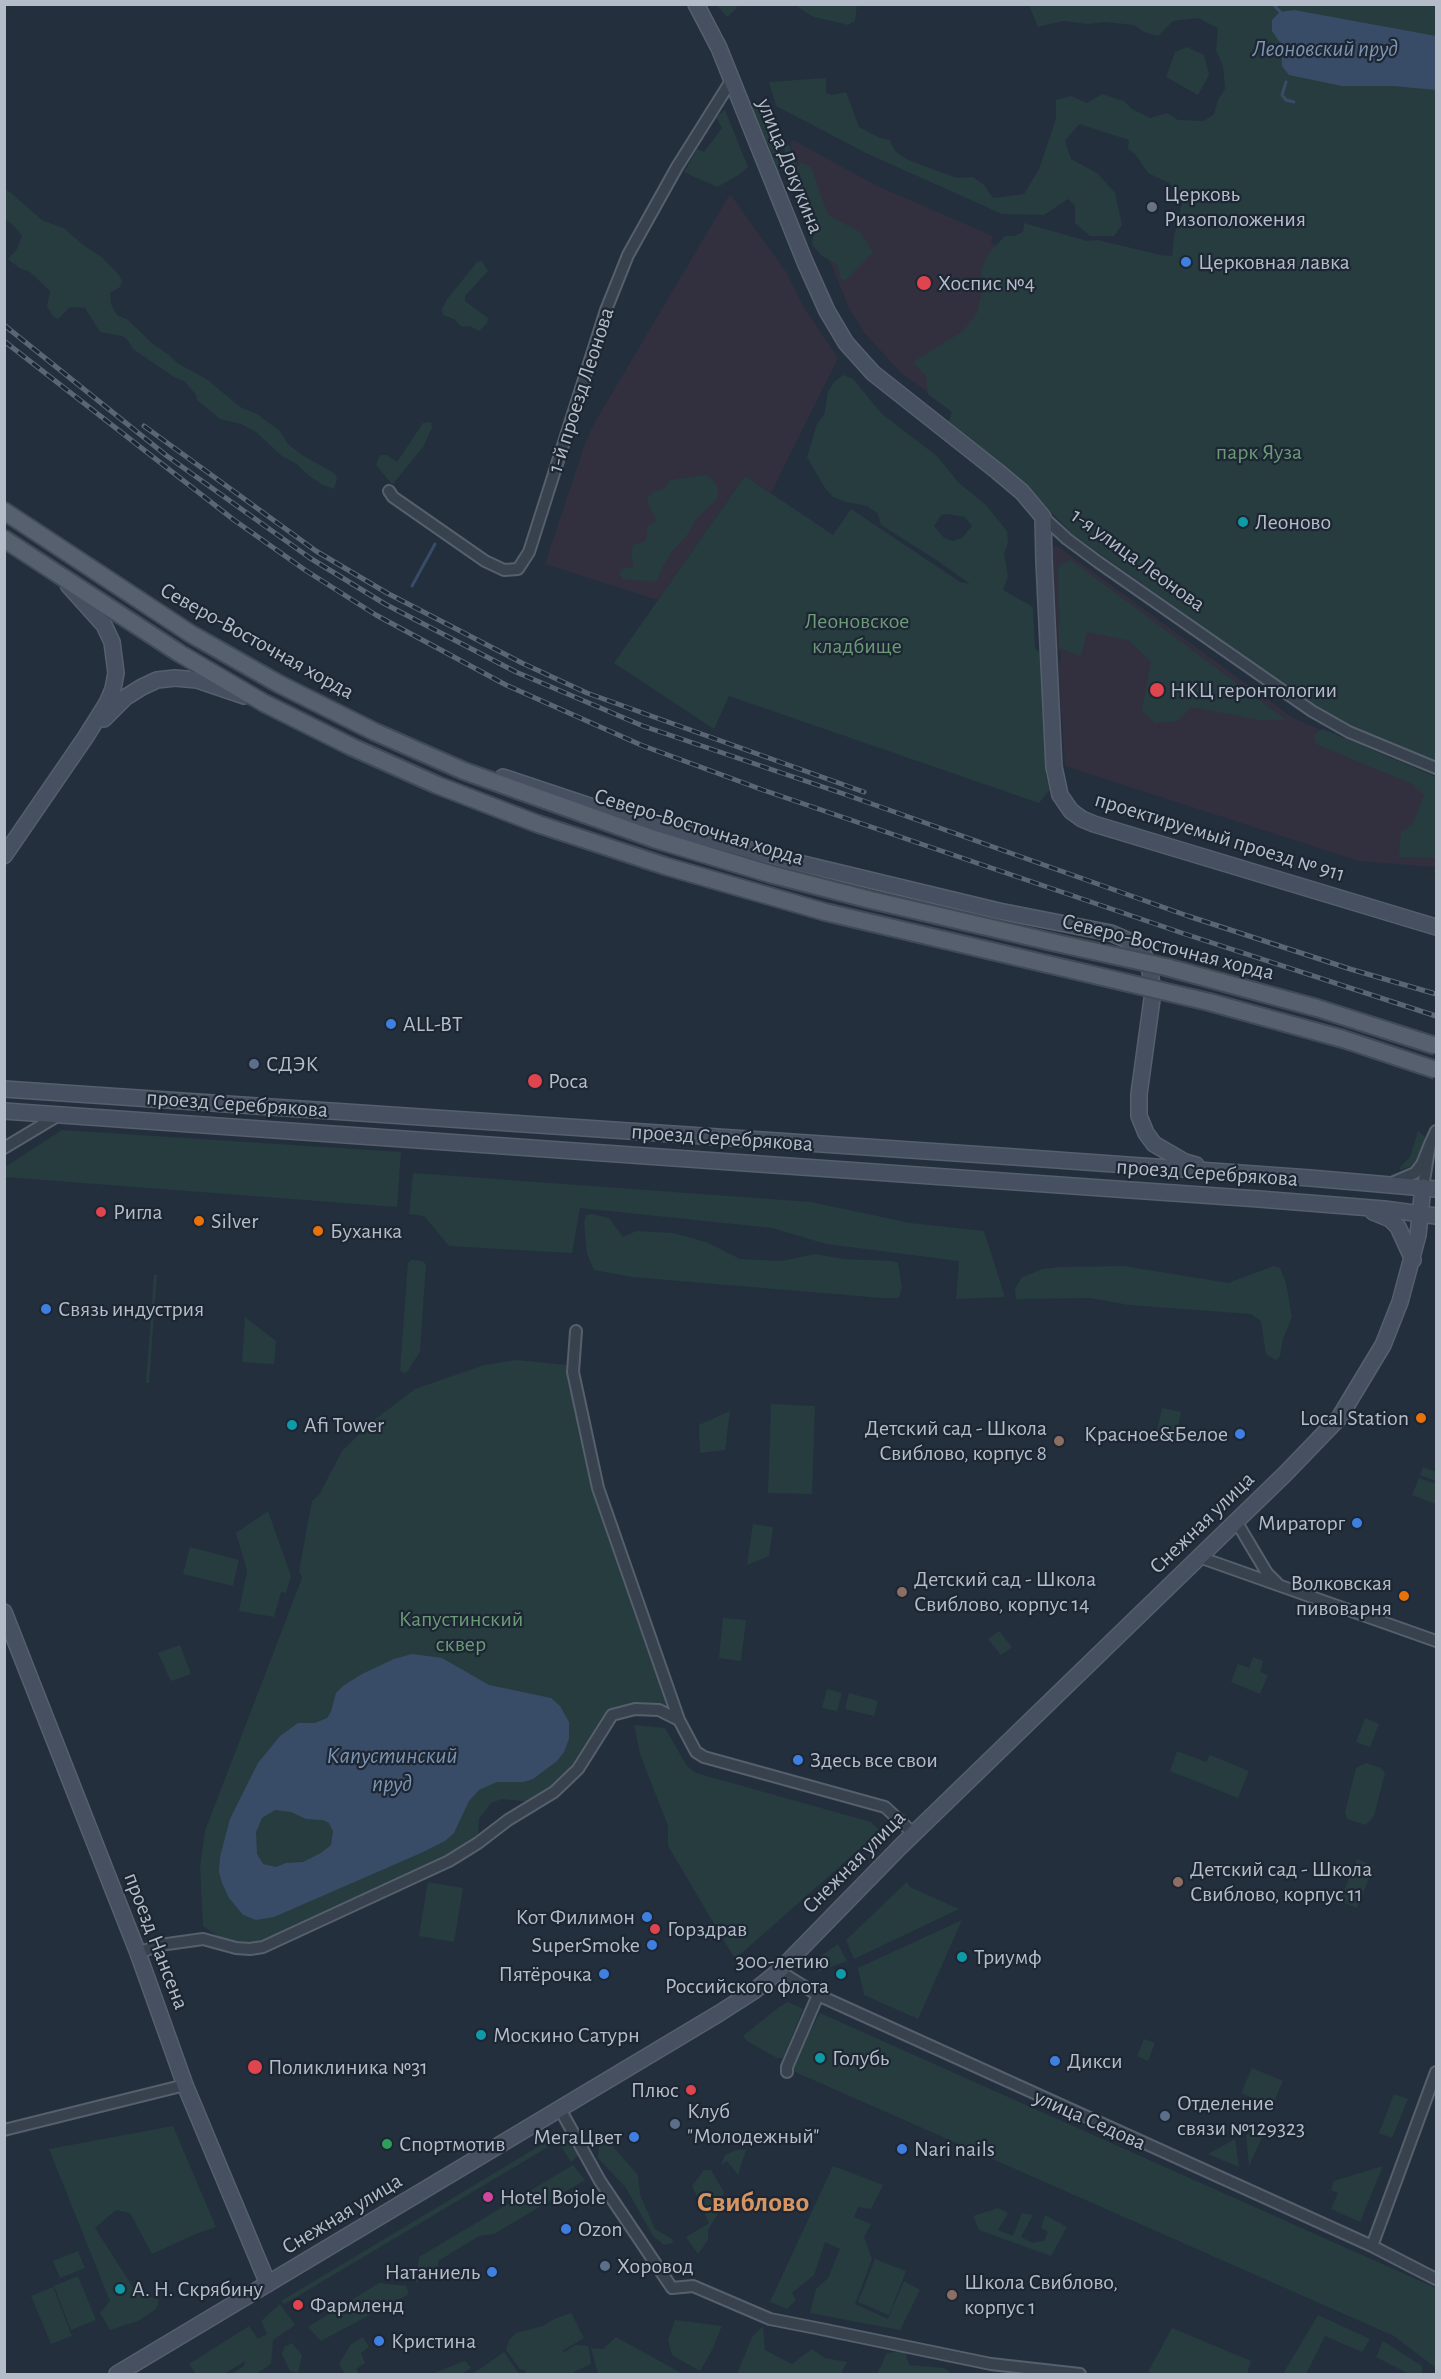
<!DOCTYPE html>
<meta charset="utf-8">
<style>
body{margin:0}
#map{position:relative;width:1441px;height:2379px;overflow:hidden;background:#242f3e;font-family:"Alegreya Sans",sans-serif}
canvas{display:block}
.frame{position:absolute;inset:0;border:6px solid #b4bcc9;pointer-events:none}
</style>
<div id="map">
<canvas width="1441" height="2379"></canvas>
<div class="frame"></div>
</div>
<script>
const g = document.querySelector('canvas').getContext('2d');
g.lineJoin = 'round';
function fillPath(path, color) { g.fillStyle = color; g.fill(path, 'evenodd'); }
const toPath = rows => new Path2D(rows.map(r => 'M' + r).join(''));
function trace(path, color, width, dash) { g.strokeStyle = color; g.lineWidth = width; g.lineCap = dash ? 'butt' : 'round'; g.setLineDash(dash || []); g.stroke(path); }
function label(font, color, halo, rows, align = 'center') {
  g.font = font + ' "Alegreya Sans",sans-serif'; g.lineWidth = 4.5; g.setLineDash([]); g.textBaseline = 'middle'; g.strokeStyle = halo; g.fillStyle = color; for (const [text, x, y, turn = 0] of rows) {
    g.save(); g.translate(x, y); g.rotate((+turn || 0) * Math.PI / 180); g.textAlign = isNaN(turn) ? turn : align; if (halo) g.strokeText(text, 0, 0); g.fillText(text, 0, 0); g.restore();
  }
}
fillPath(toPath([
 [793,140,877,186,993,236,991,243,1019,258,961,415,901,373,864,332,849,308,829,259,831,248,790,143],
 [730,194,786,272,805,309,838,358,771,493,745,476,658,600,545,564,586,441,595,422],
 [1056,545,1293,718,1436,779,1436,867,1359,861,1065,766,1058,662,1061,660,1061,653,1057,650,1050,550]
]), '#32303f');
fillPath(toPath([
 [717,5,736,5,737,8,727,17],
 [799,5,857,5,855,21,848,25,814,17,799,8],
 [1029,5,1436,5,1436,762,1339,720,1299,694,1073,535,1034,494,948,424,952,412,928,394,926,376,913,362,963,331,977,313,984,284,981,269,989,253,1005,236,1015,236,1023,232,1024,223,1087,241,1098,240,1160,255,1172,256,1174,237,1183,199,1169,183,1148,173,1135,154,1128,149,1129,140,1079,124,1065,141,1071,159,1097,173,1115,193,1122,225,1114,236,1090,236,1075,223,1075,206,1068,199,1044,215,1002,214,866,153,776,106,769,82,826,78,826,93,832,95,846,92,859,127,880,138,890,140,895,151,908,160,957,178,973,177,984,185,993,198,1024,194,1039,169,1056,119,1056,100,1071,96,1087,103,1102,94,1124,101,1132,109,1150,118,1167,113,1178,120,1204,121,1214,114,1218,100,1225,89,1223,66,1216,50,1218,28,1198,18,1173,21,1158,36,1144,32,1134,25,1105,22,1088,24,1063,21,1038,27],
 [1187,47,1204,55,1209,75,1198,95,1166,77,1175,52],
 [747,100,761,108,779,140,779,181,774,169,776,165,768,143,763,144],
 [725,110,748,167,739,175,717,187,684,172,697,149,704,152,722,128,716,117],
 [784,145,789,145,797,166,794,169,802,163,811,167,828,215,860,232,873,252,846,280,841,279,837,264,822,256,812,245,814,227,795,192,788,193],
 [4,190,10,192,42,220,65,229,83,245,103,258,119,275,122,281,120,287,110,293,111,304,117,315,128,320,153,344,169,355,177,363,208,380,240,407,257,414,280,431,288,444,302,455,334,473,337,478,334,489,323,485,309,476,297,464,282,456,256,432,241,424,220,419,197,400,196,395,184,381,174,377,133,349,127,339,122,336,100,332,85,308,70,307,58,319,53,316,47,307,50,291,30,272,19,268,8,259,16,251,22,236,15,227,5,219],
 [482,261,488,271,465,296,465,301,488,318,487,323,479,331,470,326,462,327,454,319,443,315,442,309,447,299,473,267,477,262],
 [843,375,853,379,882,414,937,456,959,483,986,505,1007,531,1008,543,1004,554,1008,576,1003,590,1033,607,1035,648,1041,655,1046,776,1050,790,1039,803,729,696,714,729,614,663,745,476,833,535,851,509,960,582,970,584,935,559,881,525,878,514,867,506,845,502,833,497,825,488,807,457,817,424,824,415,828,392,834,382],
 [947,514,965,517,972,526,962,538,953,541,944,538,934,526,941,515],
 [431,422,432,428,423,447,393,484,390,482,376,465,378,459,381,455,387,455,397,462,423,423],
 [704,475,710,477,718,487,717,499,696,519,688,534,672,551,663,566,656,582,623,579,619,574,622,569,634,567,631,556,633,545,644,542,647,538,647,526,657,521,647,501,649,496,653,492,664,489,670,480],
 [1071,560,1286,720,1260,720,1191,707,1178,721,1155,723,1142,710,1151,661,1128,640,1087,632,1081,656,1059,648,1058,566],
 [1323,729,1436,777,1435,858,1399,857,1401,833,1413,824,1424,795,1412,784,1316,744,1314,735],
 [62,1130,401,1152,397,1207,5,1177,5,1167],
 [1418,1131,1425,1137,1422,1156,1414,1165,1400,1170,1400,1167,1410,1157],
 [413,1173,811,1202,910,1223,984,1231,1005,1297,956,1299,959,1261,826,1244,772,1228,580,1208,572,1253,449,1246,424,1216,409,1214],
 [592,1214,609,1218,623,1237,636,1231,673,1233,706,1242,740,1259,781,1261,815,1254,844,1259,892,1261,898,1263,902,1287,899,1298,882,1298,632,1277,594,1270,587,1254,584,1223,586,1215],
 [411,1260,422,1261,426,1264,420,1352,407,1372,403,1373,400,1370,408,1263],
 [1124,1266,1228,1283,1274,1266,1280,1268,1286,1283,1292,1317,1283,1339,1280,1356,1276,1360,1266,1354,1261,1321,1251,1314,1129,1305,1090,1298,1016,1299,1015,1289,1021,1278,1042,1269,1060,1267],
 [154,1275,157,1275,149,1383,146,1383],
 [245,1317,276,1341,274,1364,242,1362],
 [517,1360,566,1365,593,1488,671,1709,620,1709,571,1772,545,1794,532,1802,502,1799,491,1803,479,1819,478,1839,460,1852,263,1943,246,1945,219,1937,203,1926,200,1867,205,1831,302,1578,299,1571,312,1501,319,1495,342,1451,374,1420,415,1389,484,1365],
 [771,1404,815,1406,812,1494,768,1493],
 [1162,1408,1181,1412,1176,1439,1156,1435],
 [730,1411,725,1450,700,1453,699,1425],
 [1423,1467,1436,1472,1436,1481,1420,1475],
 [1419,1478,1436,1484,1436,1504,1412,1495],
 [268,1511,291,1576,286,1593,281,1592,274,1617,239,1611,247,1571,236,1533],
 [753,1524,773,1527,769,1556,747,1565],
 [190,1547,239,1560,233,1586,183,1574],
 [723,1618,746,1620,741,1661,719,1658],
 [999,1631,1012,1647,1001,1655,988,1639],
 [180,1645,191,1674,171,1681,158,1653],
 [1253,1657,1263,1661,1260,1672,1268,1675,1260,1694,1231,1682,1238,1664,1249,1668],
 [827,1689,842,1693,837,1711,822,1708],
 [849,1693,878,1701,874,1716,845,1709],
 [1365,1718,1379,1724,1370,1747,1356,1742],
 [634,1725,665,1728,687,1766,696,1773,871,1822,880,1831,735,1959,668,1846,668,1826,640,1754],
 [1177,1751,1206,1762,1210,1755,1249,1771,1238,1798,1170,1771],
 [1366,1763,1381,1768,1385,1773,1374,1816,1366,1825,1347,1819,1345,1812,1356,1768],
 [1357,1859,1374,1866,1357,1908,1340,1901],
 [428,1882,463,1888,454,1942,419,1936],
 [907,1882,910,1887,959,1909,854,1959,846,1940],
 [962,1920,918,2019,864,1995,858,1968],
 [838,1944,847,1961,817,1972,817,1966,821,1956],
 [788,2002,803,2009,783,2058,777,2058,747,2041,743,2036,779,2007],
 [820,2013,1436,2288,1436,2368,1394,2336,793,2071,792,2065],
 [1144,2039,1155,2043,1148,2061,1137,2056],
 [1252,2068,1283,2081,1272,2106,1241,2093],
 [1394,2094,1408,2099,1392,2138,1379,2133],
 [1268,2124,1249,2166,1246,2135],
 [173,2126,216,2227,198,2233,152,2254,130,2213,116,2210,95,2228,136,2292,159,2300,156,2309,138,2321,110,2330,100,2313,110,2301,49,2149],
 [566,2130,581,2153,571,2162,558,2141,298,2296,284,2304,281,2301],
 [1235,2139,1239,2167,1208,2154],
 [608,2141,638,2175,640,2195,655,2229,672,2239,673,2243,664,2245,653,2236,626,2188,598,2158,599,2144],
 [736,2150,746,2150,738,2175,727,2161,721,2165,725,2155],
 [573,2165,585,2180,494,2234,479,2236,438,2261,438,2270,416,2283,419,2257],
 [833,2166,883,2185,871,2209,858,2207,854,2217,871,2224,864,2237,872,2259,855,2304,888,2319,904,2281,920,2290,900,2330,810,2313,816,2289,828,2278,840,2249,825,2242,814,2275,792,2293,796,2300,787,2309,770,2302],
 [1383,2166,1360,2222,1331,2209,1338,2193,1331,2190,1334,2181],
 [704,2170,711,2170,724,2192,717,2215,708,2230,708,2240,698,2254,686,2237,709,2223,692,2186],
 [998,2208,1008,2213,998,2230,1013,2236,1022,2213,1033,2215,1021,2237,1032,2243,1044,2241,1048,2232,1041,2228,1045,2215,1067,2227,1051,2256,979,2230,973,2216],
 [78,2251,85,2268,60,2278,53,2261],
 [875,2259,906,2271,889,2315,858,2302],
 [78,2276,96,2320,71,2330,54,2286],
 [379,2283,406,2286,409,2294,321,2341,308,2327],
 [53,2287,72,2336,51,2344,31,2296],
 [280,2304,295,2325,273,2340,271,2364,256,2374,232,2374,244,2366,245,2361,224,2374,196,2374,189,2364,249,2326,258,2339,267,2334,261,2321],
 [571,2313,584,2338,562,2351,565,2352,575,2345,588,2346,591,2364,570,2374,521,2374,527,2371,520,2369,506,2350,509,2340,516,2333,543,2326,554,2319],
 [1318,2315,1370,2339,1362,2352,1325,2336,1306,2374,1283,2374],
 [675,2320,722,2326,712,2350,700,2371,672,2355,668,2340],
 [763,2326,765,2350,792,2364,812,2349,825,2358,847,2362,841,2374,737,2374,752,2337],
 [1172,2328,1251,2361,1247,2374,1157,2374,1148,2372],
 [363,2337,369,2347,361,2353,365,2363,356,2369,359,2374,345,2374,339,2364,351,2344],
 [616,2337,683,2374,598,2374,591,2348,603,2349],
 [1383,2341,1422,2366,1422,2374,1409,2374,1376,2357],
 [292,2343,302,2355,298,2373,290,2371,282,2354,284,2347],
 [905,2351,909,2365,944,2368,952,2374,877,2374,887,2353],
 [504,2352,519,2374,471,2374,483,2367],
 [465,2361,471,2368,462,2374,432,2374]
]), '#263c3f');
fillPath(toPath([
 [1294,10,1436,36,1436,90,1393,86,1342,86,1289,75,1282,66,1281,44,1272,31,1272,20,1280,12],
 [412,1654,442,1658,489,1685,551,1698,560,1706,569,1722,569,1739,564,1752,557,1761,533,1779,523,1782,497,1782,479,1790,469,1801,454,1833,445,1841,421,1853,274,1917,256,1920,243,1915,229,1898,222,1883,219,1872,220,1857,230,1819,258,1763,280,1736,298,1723,315,1723,327,1718,331,1712,336,1693,343,1686,362,1674,394,1659],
 [275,1810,291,1812,306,1819,323,1820,329,1823,333,1831,331,1845,321,1853,303,1862,286,1863,276,1867,263,1864,257,1854,256,1832,262,1818]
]), '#394c67');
trace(toPath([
 [1273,4,1282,14],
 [1286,82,1282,95,1286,100,1294,102],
 [412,586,435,544]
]), '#394c67', 3);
const street = toPath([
 [389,491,393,497,485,561,504,570,518,569,529,552,606,310,628,255,677,167,731,81],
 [1043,517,1067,539,1098,562,1312,711,1349,732,1436,768],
 [4,1148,59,1115],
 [1394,1182,1415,1173,1422,1164,1430,1144],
 [1423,1187,1430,1144,1436,1131],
 [576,1331,573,1372,598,1488,679,1720,696,1752,704,1757,885,1807,914,1834],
 [1236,1521,1267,1573,1277,1583],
 [1199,1557,1436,1641],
 [138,1953,160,1945,203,1939,236,1948,250,1949,263,1947,449,1861,478,1843,508,1820,554,1792,578,1769,612,1715,635,1709,659,1710,679,1720],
 [779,1971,818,1995,1372,2246,1436,2279],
 [787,2072,787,2067,818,1995],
 [560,2109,600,2181,672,2288,693,2286,770,2319,816,2328,991,2364,1080,2374],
 [4,2130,185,2085],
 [1372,2246,1436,2072]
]);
const secondary = toPath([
 [696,4,719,48,805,262,827,311,846,343,873,373,997,471,1022,492,1043,517,1044,561,1054,767,1060,795,1071,811,1082,819,1094,824,1436,927],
 [104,719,126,697,142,687,157,680,175,678,197,680,244,696],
 [503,777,611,813,799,863,999,911,1111,933,1127,940,1142,952,1149,965,1153,992,1139,1094,1139,1116,1146,1133,1154,1144,1185,1162,1196,1165],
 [4,856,85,738,107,703,113,689,116,673,112,642,104,625,68,585],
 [4,1089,1015,1157,1310,1178,1436,1189],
 [4,1111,1259,1199,1384,1209,1436,1216],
 [1373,1212,1390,1219,1398,1227,1413,1260],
 [4,1612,138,1953,185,2085,268,2284],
 [117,2374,718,2014,754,1991,779,1971,900,1847,1285,1474,1339,1418,1383,1345,1400,1302,1418,1235,1423,1187]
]);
const primary = toPath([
 [4,511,191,634,279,684,375,732,464,771,654,839,770,874,871,900,1052,942],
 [4,539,179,653,264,703,352,747,437,785,538,824,665,866,825,912,1047,964]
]);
trace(street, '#565f6c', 14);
trace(secondary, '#565f6c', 18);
trace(primary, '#414a57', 20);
trace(street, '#38414e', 10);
trace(secondary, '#465061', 15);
trace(primary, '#56606e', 16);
const rail = toPath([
 [4,325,167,456,310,558,385,604,516,672,643,726,844,794,1188,916,1350,969,1436,994],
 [4,341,234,520,305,570,376,615,506,685,641,745,763,790,1182,933,1436,1016],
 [144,426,316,551,387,593,522,663,587,693,864,792]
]);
trace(rail, '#5a6575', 5);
trace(rail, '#1d2633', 3, [9]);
const primaryBridge = toPath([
 [1052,942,1166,967,1317,1008,1436,1046],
 [1047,964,1209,1002,1343,1039,1436,1070]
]);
trace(primaryBridge, '#414a57', 20, []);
trace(primaryBridge, '#56606e', 16);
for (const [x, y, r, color] of [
 [1152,207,6,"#6b7280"],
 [1186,262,6,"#3f7fe0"],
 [924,283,8,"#e0444e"],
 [1243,522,6,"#0f9aa8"],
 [1157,690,8,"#e0444e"],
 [391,1024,6,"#3f7fe0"],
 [254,1064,6,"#5c6f8a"],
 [535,1081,8,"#e0444e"],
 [101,1212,6,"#e0444e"],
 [199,1221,6,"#e8710a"],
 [318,1231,6,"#e8710a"],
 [46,1309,6,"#3f7fe0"],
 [1421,1418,6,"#e8710a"],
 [292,1425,6,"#0f9aa8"],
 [1240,1434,6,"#3f7fe0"],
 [1059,1441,6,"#8d6e63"],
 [1357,1523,6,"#3f7fe0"],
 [902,1592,6,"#8d6e63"],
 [1404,1596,6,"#e8710a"],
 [798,1760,6,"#3f7fe0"],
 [1178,1882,6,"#8d6e63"],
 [647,1917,6,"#3f7fe0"],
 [655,1929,6,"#e0444e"],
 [652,1945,6,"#3f7fe0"],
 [962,1957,6,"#0f9aa8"],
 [604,1974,6,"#3f7fe0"],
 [841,1974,6,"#0f9aa8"],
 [481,2035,6,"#0f9aa8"],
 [820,2058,6,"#0f9aa8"],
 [1055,2061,6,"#3f7fe0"],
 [255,2067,8,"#e0444e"],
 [691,2090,6,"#e0444e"],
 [1165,2116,6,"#5c6f8a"],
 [675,2124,6,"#5c6f8a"],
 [634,2137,6,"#3f7fe0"],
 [387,2144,6,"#2e9e5b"],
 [902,2149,6,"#3f7fe0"],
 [488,2197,6,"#d1479c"],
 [566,2229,6,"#3f7fe0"],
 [605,2266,6,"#5c6f8a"],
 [492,2272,6,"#3f7fe0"],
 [120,2289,6,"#0f9aa8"],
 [952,2295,6,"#8d6e63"],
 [298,2305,6,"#e0444e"],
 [379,2341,6,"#3f7fe0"]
]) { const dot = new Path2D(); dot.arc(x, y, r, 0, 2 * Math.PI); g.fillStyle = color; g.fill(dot); trace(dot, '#1d2633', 2); }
label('22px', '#b4bcc9', '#1d2633', [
 ["улица Докукина",790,166,68],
 ["1-й проезд Леонова",581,390,-72],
 ["1-я улица Леонова",1138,560,36],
 ["Северо-Восточная хорда",257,641,29],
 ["Северо-Восточная хорда",699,827,17],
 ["проектируемый проезд № 911",1220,837,17],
 ["Северо-Восточная хорда",1168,947,14],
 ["проезд Серебрякова",237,1104,4],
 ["проезд Серебрякова",722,1138,4],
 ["проезд Серебрякова",1207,1173,4],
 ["Снежная улица",1202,1523,-44],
 ["Снежная улица",854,1862,-45],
 ["проезд Нансена",156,1941,69],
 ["улица Седова",1090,2120,24],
 ["Снежная улица",342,2214,-31]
]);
label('22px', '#b4bcc9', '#1d2633', [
 ["Церковь",1164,194],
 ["Ризоположения",1164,219],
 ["Церковная лавка",1198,262],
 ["Хоспис №4",938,283],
 ["Леоново",1255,522],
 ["НКЦ геронтологии",1170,690],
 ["ALL-BT",403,1024],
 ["СДЭК",266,1064],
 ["Роса",548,1081],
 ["Ригла",113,1212],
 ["Silver",211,1221],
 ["Буханка",330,1231],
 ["Связь индустрия",58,1309],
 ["Local Station",1409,1418,"right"],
 ["Afi Tower",304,1425],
 ["Детский сад - Школа",1047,1428,"right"],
 ["Свиблово, корпус 8",1047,1453,"right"],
 ["Красное&Белое",1228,1434,"right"],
 ["Мираторг",1345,1523,"right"],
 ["Детский сад - Школа",914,1579],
 ["Свиблово, корпус 14",914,1604],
 ["Волковская",1392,1583,"right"],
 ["пивоварня",1392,1608,"right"],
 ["Здесь все свои",810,1760],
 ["Детский сад - Школа",1190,1869],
 ["Свиблово, корпус 11",1190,1894],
 ["Кот Филимон",635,1917,"right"],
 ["Горздрав",667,1929],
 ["SuperSmoke",640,1945,"right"],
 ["Триумф",974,1957],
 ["300-летию",829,1961,"right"],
 ["Российского флота",829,1986,"right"],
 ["Пятёрочка",592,1974,"right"],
 ["Москино Сатурн",493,2035],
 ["Голубь",832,2058],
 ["Дикси",1067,2061],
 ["Поликлиника №31",268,2067],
 ["Плюс",679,2090,"right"],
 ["Отделение",1177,2103],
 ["связи №129323",1177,2128],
 ["Клуб",687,2111],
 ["\"Молодежный\"",687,2136],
 ["МегаЦвет",622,2137,"right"],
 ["Спортмотив",399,2144],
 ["Nari nails",914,2149],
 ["Hotel Bojole",500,2197],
 ["Ozon",578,2229],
 ["Хоровод",617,2266],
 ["Натаниель",480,2272,"right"],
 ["Школа Свиблово,",964,2282],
 ["корпус 1",964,2307],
 ["А. Н. Скрябину",132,2289],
 ["Фармленд",310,2305],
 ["Кристина",391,2341]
], 'left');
label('22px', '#6b9a76', '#1d2633', [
 ["парк Яуза",1259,452],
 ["Леоновское",857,621],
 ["кладбище",857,646],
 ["Капустинский",461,1619],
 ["сквер",461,1644]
]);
label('italic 24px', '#7c92b1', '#1d2633', [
 ["Леоновский пруд",1325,49],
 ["Капустинский",392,1756],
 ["пруд",392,1784]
]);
label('bold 28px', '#d59563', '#1d2633', [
 ["Свиблово",753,2203]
]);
</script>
